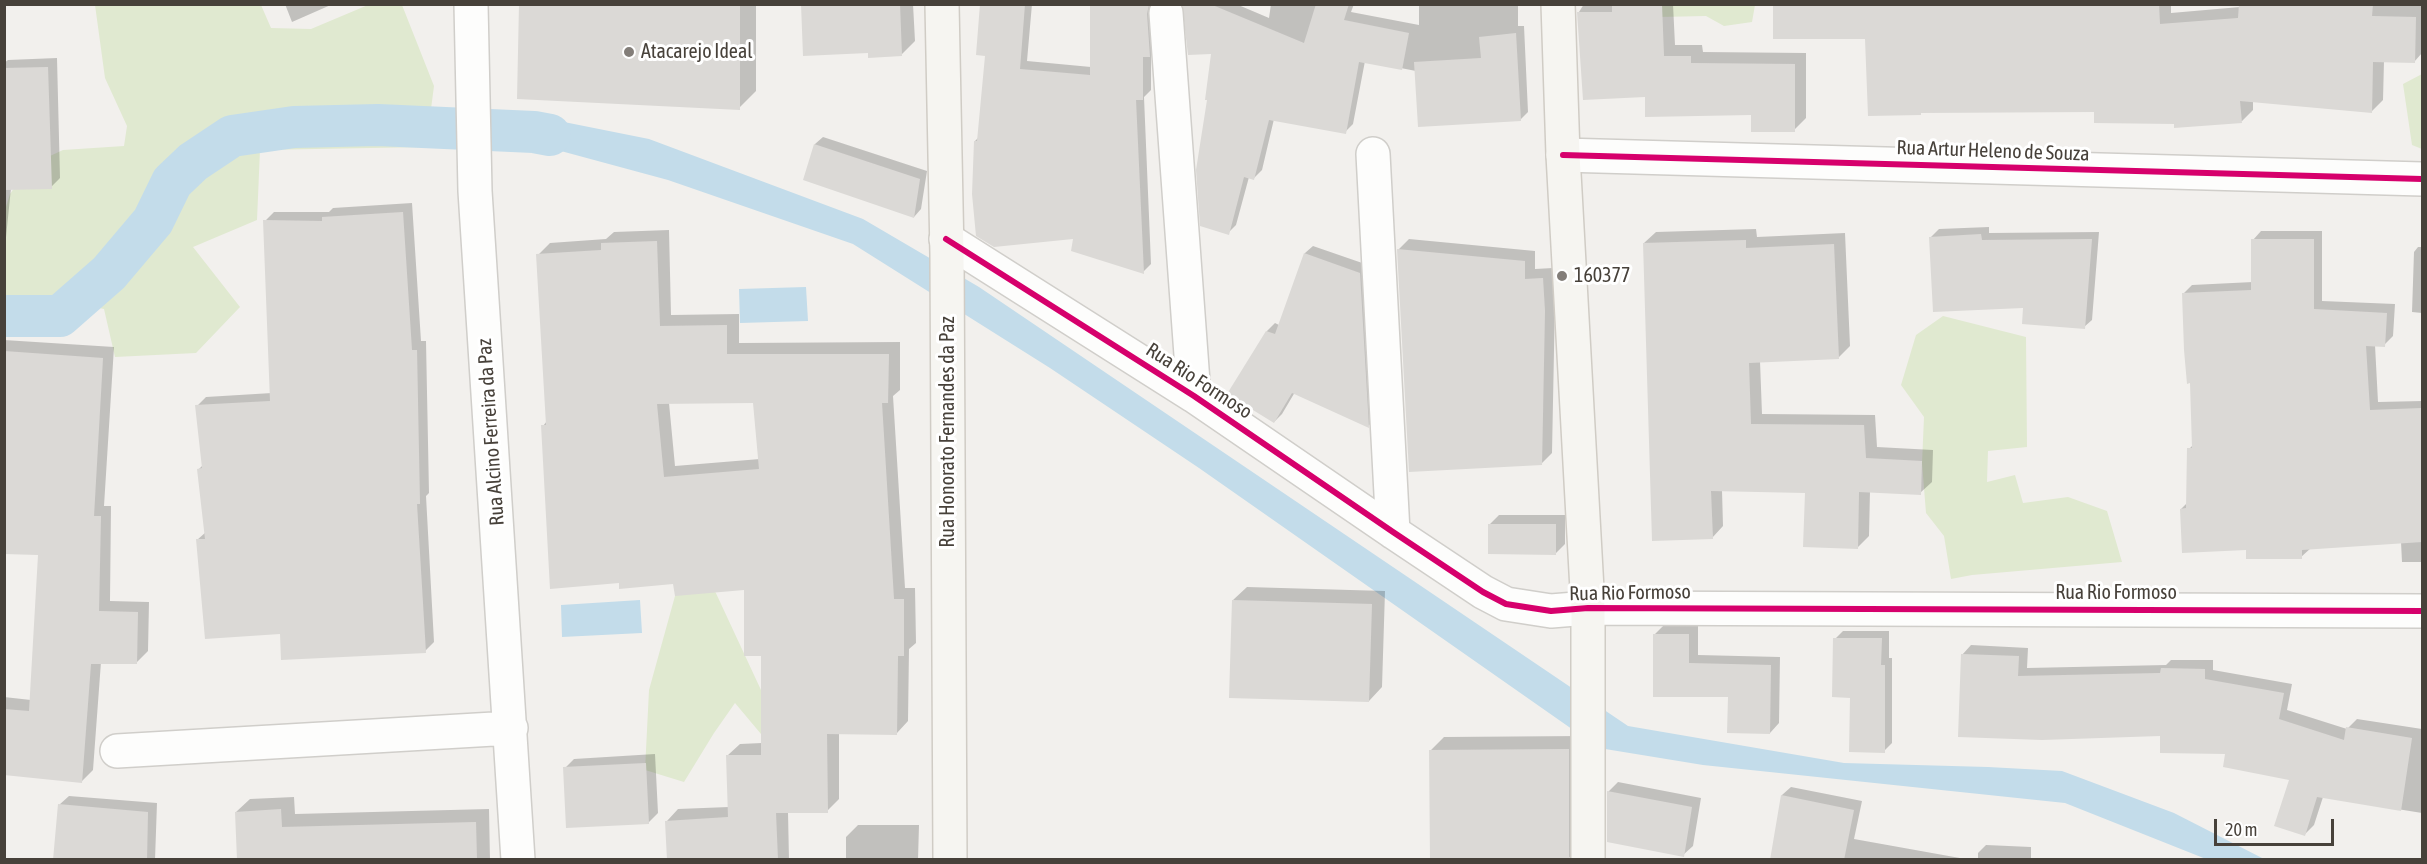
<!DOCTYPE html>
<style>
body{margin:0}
#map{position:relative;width:2427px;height:864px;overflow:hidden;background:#f2f0ed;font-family:"Asap Condensed",sans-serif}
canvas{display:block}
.frame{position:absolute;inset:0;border:6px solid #47413a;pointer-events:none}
.scale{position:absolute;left:2214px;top:819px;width:120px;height:27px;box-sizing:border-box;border:3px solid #47413a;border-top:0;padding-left:8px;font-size:18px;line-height:21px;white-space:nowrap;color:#47413a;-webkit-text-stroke:4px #fff;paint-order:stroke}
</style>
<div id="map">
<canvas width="2427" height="864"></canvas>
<div class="frame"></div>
<div class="scale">20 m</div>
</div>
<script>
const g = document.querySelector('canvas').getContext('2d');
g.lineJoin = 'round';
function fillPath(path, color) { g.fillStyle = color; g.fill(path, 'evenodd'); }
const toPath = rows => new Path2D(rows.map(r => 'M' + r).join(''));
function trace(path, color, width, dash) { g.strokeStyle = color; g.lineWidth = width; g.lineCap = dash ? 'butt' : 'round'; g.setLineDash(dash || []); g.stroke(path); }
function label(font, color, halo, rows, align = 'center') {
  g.font = font + ' "Asap Condensed",sans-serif'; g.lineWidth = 6; g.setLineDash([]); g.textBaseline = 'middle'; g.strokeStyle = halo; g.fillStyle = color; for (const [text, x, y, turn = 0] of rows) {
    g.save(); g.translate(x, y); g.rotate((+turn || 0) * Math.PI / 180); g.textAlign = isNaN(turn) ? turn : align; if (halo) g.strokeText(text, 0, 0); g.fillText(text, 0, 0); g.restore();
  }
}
fillPath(toPath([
 [95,5,261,5,271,28,311,29,368,5,402,5,434,86,426,147,260,150,257,220,193,247,240,307,196,353,115,357,104,309,54,299,5,296,4,213,10,194,30,165,63,150,124,146,127,126,105,78],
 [1661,5,1755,5,1752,22,1724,26,1706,16,1659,17],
 [2422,74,2422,149,2412,145,2403,84],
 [1943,316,2026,337,2027,447,1988,451,1987,482,2015,475,2023,503,2068,497,2107,511,2122,562,1972,575,1951,579,1944,536,1926,513,1922,463,1924,417,1901,385,1916,335],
 [701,561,761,690,761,734,735,703,714,733,684,782,645,770,649,690,675,596]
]), '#e0e9d0');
fillPath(toPath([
 [493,113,529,115,649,139,863,219,979,287,1628,726,1844,763,1988,767,2062,771,2174,813,2264,859,2206,859,2065,803,1703,765,1599,748,1199,468,1050,368,853,244,668,180,535,144,495,145],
 [806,287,808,321,740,323,739,289],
 [640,600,642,633,562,637,561,605]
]), '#c3dcea');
fillPath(toPath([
 [285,4,333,4,292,22],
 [520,4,756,4,756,91,739,108],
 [802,4,913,4,915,41,901,55,870,52],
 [981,4,1032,4,1027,61,1091,67,1091,4,1155,4,1158,47,1151,54,1151,90,1144,97,1151,264,1143,272,1075,238,975,141,979,137,987,54],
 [1184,4,1236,4,1269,18,1271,4,1354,4,1351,12,1419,25,1419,4,1518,4,1518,26,1524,26,1528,112,1520,120,1416,71,1365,61,1353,124,1345,132,1274,119,1262,170,1254,178,1249,177,1236,225,1228,233,1209,98,1213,52],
 [1584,4,1673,4,1675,45,1702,45,1703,52,1806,53,1806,118,1794,130,1752,113,1646,95,1579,12],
 [1774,4,2171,4,2171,13,2240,7,2240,4,2422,6,2422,53,2414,62,2384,61,2383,100,2371,112,2253,101,2253,110,2242,121,2175,123,2096,110,1867,38],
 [57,58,60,178,51,187,11,188,4,257,4,63,8,60],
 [823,137,927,171,921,209,914,217,805,179,815,144],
 [412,203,421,341,426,341,429,493,426,496,434,642,425,651,281,632,197,540,206,532,199,469,203,465,197,406,206,397,272,393,265,221,274,212,329,212,333,208],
 [1989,227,1989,233,2099,232,2092,320,2084,327,2024,306,1931,237,1939,229],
 [1756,229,1757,237,1845,233,1850,346,1838,358,1760,361,1762,414,1875,415,1877,447,1933,450,1932,482,1920,493,1870,491,1869,536,1858,547,1806,492,1722,490,1723,526,1712,538,1644,243,1656,232],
 [669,230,671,315,739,314,739,343,900,342,900,390,893,396,905,588,915,588,916,643,909,649,908,721,897,733,839,733,839,799,827,811,788,812,789,860,669,860,667,821,678,809,729,807,728,755,740,744,762,743,763,654,746,588,675,583,620,582,543,426,547,421,538,255,550,243,606,239,614,232],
 [754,402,760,459,675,466,669,403],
 [2261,231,2322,231,2322,301,2395,304,2393,336,2384,345,2375,345,2378,402,2422,401,2422,562,2402,562,2401,542,2311,548,2301,557,2248,548,2181,509,2187,503,2189,449,2194,444,2191,382,2183,294,2192,285,2253,282,2253,240],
 [1409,239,1535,251,1535,269,1553,268,1555,299,1552,453,1541,464,1398,250],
 [1313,246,1368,265,1376,419,1368,426,1295,392,1282,414,1274,422,1267,331,1275,323,1279,325,1305,253],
 [2418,247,2422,247,2422,313,2412,312,2414,252],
 [4,340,114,347,104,506,111,506,110,601,149,602,148,651,137,662,101,662,93,770,82,781,4,774,4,697,31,700,39,554,4,553],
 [1499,515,1565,515,1565,544,1556,553,1490,524],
 [1247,587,1385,591,1382,687,1369,701,1233,600],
 [1664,625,1698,625,1698,655,1780,657,1779,723,1770,733,1729,696,1654,695,1655,634],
 [1843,631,1889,631,1889,658,1892,658,1892,743,1884,751,1835,639],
 [1971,645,2028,648,2027,668,2166,665,2171,660,2213,660,2213,670,2292,684,2287,710,2347,729,2357,719,2422,729,2422,813,2323,797,2314,825,2305,834,2291,779,2227,752,2161,734,1962,655],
 [1582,736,1582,845,1569,858,1430,751,1444,737],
 [655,754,658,813,648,823,565,768,574,759],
 [1618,782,1701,798,1693,846,1683,855,1608,792],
 [1791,787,1862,801,1854,839,1971,860,1771,860,1782,795],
 [69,796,157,803,155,860,54,860,59,805],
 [294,797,295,814,489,809,490,860,239,860,236,812,250,799],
 [858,825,919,825,918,860,846,860,846,837],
 [1986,845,2031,847,2031,860,1978,860,1978,853]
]), '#0003');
trace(toPath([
 [4,316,60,316,109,273,153,221,172,182,193,162,232,136,294,127,378,125,534,132,550,135]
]), '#c3dcea', 42);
fillPath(toPath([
 [519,4,740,4,740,110,517,99],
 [801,4,900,4,902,56,868,58,868,53,803,56],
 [980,4,1025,4,1020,69,1090,75,1090,4,1149,4,1147,14,1150,57,1143,57,1143,100,1136,100,1144,274,1071,251,1073,239,994,247,976,236,972,194,974,141,977,141,985,56,976,55],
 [1182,4,1210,4,1304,43,1316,4,1349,4,1344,20,1409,33,1402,70,1359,62,1346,134,1269,120,1254,180,1244,177,1229,235,1200,226,1196,170,1207,100,1205,100,1211,54,1188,55],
 [1612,4,1662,4,1664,56,1691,56,1691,63,1795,64,1795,132,1751,132,1751,115,1645,117,1645,97,1583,100,1577,12,1612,12],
 [1773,4,2159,4,2160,24,2238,18,2239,4,2373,4,2372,16,2416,17,2415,63,2373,62,2372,113,2240,101,2242,123,2174,128,2174,124,2094,123,2094,112,1921,113,1921,115,1868,116,1865,39,1773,39],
 [1516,33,1521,121,1418,127,1414,62,1481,58,1479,37],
 [48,67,52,189,4,190,4,68],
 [814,144,920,179,914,218,803,180],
 [403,212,412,350,417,350,420,504,417,504,426,653,281,660,280,634,205,639,196,539,205,539,197,469,202,468,195,405,270,401,263,220,322,221,322,217],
 [1981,234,1982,240,2092,239,2085,329,2022,324,2023,308,1933,312,1929,237],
 [2251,239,2314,239,2314,309,2387,313,2385,347,2366,346,2370,410,2422,408,2422,542,2302,550,2302,559,2246,559,2246,550,2182,553,2180,509,2186,508,2187,448,2192,448,2190,383,2187,384,2184,350,2182,293,2251,290],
 [1746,240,1746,248,1834,244,1839,359,1749,363,1751,424,1864,425,1866,458,1922,461,1921,495,1859,492,1858,549,1803,547,1805,493,1711,491,1713,539,1652,541,1643,243],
 [657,241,660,326,727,325,727,354,889,354,888,403,882,403,894,599,904,599,904,656,898,656,897,735,827,734,828,813,776,813,778,860,667,860,665,821,728,817,726,755,761,755,761,656,744,656,744,590,675,596,673,584,619,589,619,583,550,589,541,425,546,425,536,254,601,250,601,243],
 [753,403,759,469,664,477,657,404],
 [1397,249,1525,261,1525,279,1543,278,1545,311,1542,465,1409,472],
 [1304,253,1360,273,1369,428,1292,393,1274,423,1227,394,1266,331,1275,334],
 [4,351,103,358,94,516,101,516,99,611,138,612,137,664,91,664,82,783,4,775,4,709,29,711,38,555,4,554],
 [1488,524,1556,524,1556,555,1488,554],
 [1232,600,1372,604,1369,702,1229,698],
 [1653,634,1689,634,1689,663,1771,665,1770,734,1727,733,1728,697,1653,697],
 [1833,638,1882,638,1881,665,1885,665,1885,753,1849,752,1850,698,1832,697],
 [1961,654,2019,656,2018,676,2160,673,2161,668,2205,669,2205,679,2284,693,2279,719,2344,740,2346,727,2412,738,2401,811,2317,797,2305,836,2274,826,2289,780,2223,767,2225,754,2160,753,2160,736,2042,740,1958,737],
 [1569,749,1569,860,1430,860,1429,750],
 [646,763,649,824,566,828,563,767],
 [1607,791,1692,807,1684,857,1607,842],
 [1781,795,1854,810,1844,860,1770,860],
 [58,804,148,812,147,860,53,860],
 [281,809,282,827,476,822,477,860,237,860,235,812]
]), '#dbd9d6');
const street = toPath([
 [471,4,475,191,518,860],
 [1166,13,1194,396],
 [1373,154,1393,532],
 [1563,155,2422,179],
 [946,239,1194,396,1393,532,1483,592,1506,604,1551,611,1588,608,2422,611],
 [117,751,511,728]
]);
const secondary = toPath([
 [942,4,947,255,950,860],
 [1558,4,1563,155,1588,608,1588,860]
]);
trace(street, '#d0ceca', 36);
trace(secondary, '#d0ccc5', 36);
trace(street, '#fdfdfc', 33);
trace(secondary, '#f6f5f1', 33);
trace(toPath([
 [1563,155,2422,179],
 [946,239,1194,396,1393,532,1483,592,1506,604,1551,611,1588,608,2422,611]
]), '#d6006c', 6);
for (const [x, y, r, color] of [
 [629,52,6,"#837e79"],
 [1562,276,6,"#837e79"]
]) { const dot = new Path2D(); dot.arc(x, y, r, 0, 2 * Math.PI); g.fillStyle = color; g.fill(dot); trace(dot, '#fff', 2); }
label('20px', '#47413a', '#fff', [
 ["Atacarejo Ideal",641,52],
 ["160377",1574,276]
], 'left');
label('20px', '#47413a', '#fff', [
 ["Rua Artur Heleno de Souza",1993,151,2],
 ["Rua Rio Formoso",1199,381,33],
 ["Rua Alcino Ferreira da Paz",491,432,-94],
 ["Rua Honorato Fernandes da Paz",948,432,-90],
 ["Rua Rio Formoso",1630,593,-1],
 ["Rua Rio Formoso",2116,593]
]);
</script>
